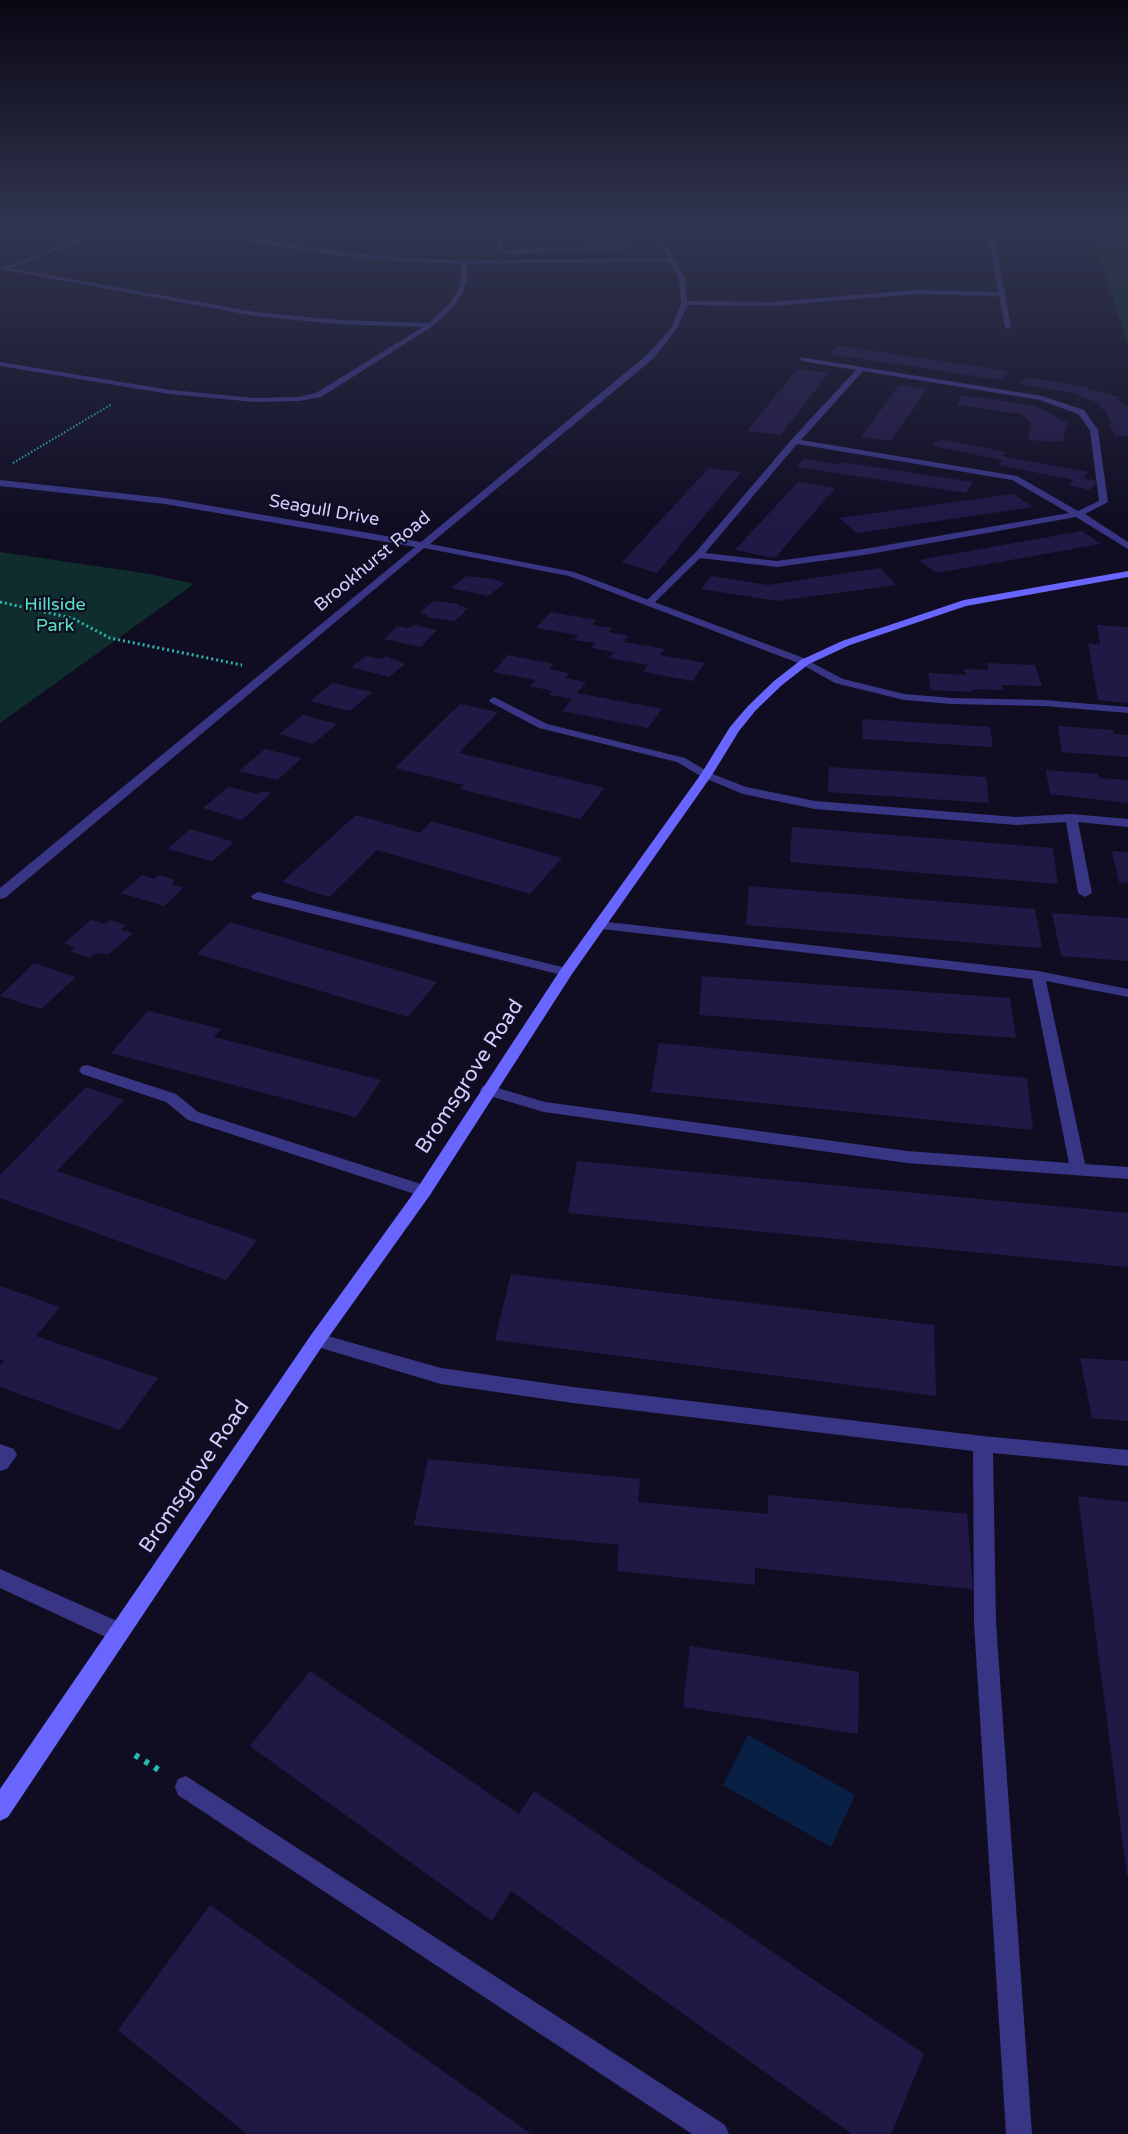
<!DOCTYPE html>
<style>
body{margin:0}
canvas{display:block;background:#100d23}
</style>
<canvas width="1128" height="2134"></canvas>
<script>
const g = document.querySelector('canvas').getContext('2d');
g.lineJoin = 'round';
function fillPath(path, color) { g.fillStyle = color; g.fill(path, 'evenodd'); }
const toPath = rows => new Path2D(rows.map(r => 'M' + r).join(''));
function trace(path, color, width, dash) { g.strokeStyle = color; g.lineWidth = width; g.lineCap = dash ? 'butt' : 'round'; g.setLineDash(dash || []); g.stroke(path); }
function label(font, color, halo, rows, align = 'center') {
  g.font = font + ' "Varela Round",sans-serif'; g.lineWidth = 4.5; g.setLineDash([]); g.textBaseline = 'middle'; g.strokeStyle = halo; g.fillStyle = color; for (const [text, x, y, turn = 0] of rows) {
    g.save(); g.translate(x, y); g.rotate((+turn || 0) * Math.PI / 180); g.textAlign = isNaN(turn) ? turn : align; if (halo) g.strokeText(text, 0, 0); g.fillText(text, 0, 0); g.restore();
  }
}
fillPath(toPath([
 [374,224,620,224,621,225,497,232],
 [1088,224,1128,224,1128,345],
 [0,552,150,574,194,584,0,723]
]), '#0f2d2c');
fillPath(toPath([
 [748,1735,855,1795,831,1847,723,1785]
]), '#092045');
fillPath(toPath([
 [618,232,626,242,512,247,507,237,597,234,596,233],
 [839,346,1009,371,1002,380,829,354],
 [797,369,828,373,781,435,747,431],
 [1026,377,1088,387,1086,388,1123,398,1116,399,1128,407,1128,436,1116,436,1108,424,1112,424,1106,413,1108,413,1096,404,1100,403,1078,396,1080,394,1018,384],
 [899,385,927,389,891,441,861,437],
 [961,395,1035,406,1068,423,1062,442,1028,440,1031,423,1021,414,957,405],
 [940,439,1006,452,1001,456,1088,472,1083,478,1098,481,1090,490,1069,485,1074,480,998,465,1003,460,932,446],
 [804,459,839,465,841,462,973,482,966,493,797,467],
 [709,468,741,472,657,573,622,562],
 [798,482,835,488,775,558,735,550],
 [1013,494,1033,507,857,533,839,518],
 [1082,531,1101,544,937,573,919,560],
 [880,568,896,585,777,601,701,589,711,576,768,585],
 [466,576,493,579,505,583,488,596,451,588],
 [434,601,459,604,458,606,468,608,455,621,426,617,428,615,420,612],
 [551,612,596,620,592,625,612,628,609,632,629,636,624,642,664,649,660,655,705,663,692,681,643,672,648,665,609,658,614,652,592,648,595,643,574,640,578,635,536,628],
 [414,625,437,630,421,647,384,639,397,626,408,628],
 [1097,625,1128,627,1128,703,1098,700,1088,643,1100,645],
 [508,655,553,664,549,669,569,673,565,678,586,682,577,693,662,709,648,728,562,711,572,699,549,695,552,691,530,686,536,680,493,672],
 [366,656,383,659,386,656,405,664,389,677,351,667],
 [987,663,1035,665,1042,686,1002,685,1004,690,972,689,973,692,931,690,928,673,966,675,964,669,989,670],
 [333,683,372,692,350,711,310,701],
 [460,704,498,712,459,753,605,788,580,819,460,789,464,785,395,768],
 [303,715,337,724,313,744,279,734],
 [862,719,990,727,993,747,863,739],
 [1058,726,1113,730,1114,734,1128,735,1128,757,1062,752],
 [265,749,302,758,277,780,239,771],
 [829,767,986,777,989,803,828,792],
 [1046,770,1098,774,1099,778,1128,780,1128,803,1050,794],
 [229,787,257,794,263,791,271,793,242,820,203,808],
 [356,815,420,833,431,821,562,858,530,894,377,850,329,897,282,882],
 [792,827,1053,848,1058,884,790,862],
 [190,829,234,842,212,861,168,849],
 [1112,851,1128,852,1128,883,1119,882],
 [142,875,154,879,159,875,175,880,171,885,184,887,164,906,121,893],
 [749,886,1035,909,1042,948,746,925],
 [1052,913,1128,918,1128,961,1061,956],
 [91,920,105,924,110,920,126,925,121,930,133,933,109,954,95,953,90,958,70,951,75,948,64,943],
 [230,922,437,982,408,1017,197,954],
 [34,963,76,977,41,1009,0,996],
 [702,976,1010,998,1016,1038,699,1015],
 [148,1011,221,1029,214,1037,381,1080,356,1117,111,1053],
 [659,1043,1027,1078,1033,1130,651,1092],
 [86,1087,124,1100,57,1171,257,1240,226,1280,0,1198,0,1175],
 [577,1161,1128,1213,1128,1267,568,1213],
 [511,1274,934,1325,936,1396,495,1340],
 [0,1286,60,1307,36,1336,158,1378,120,1430,0,1387,0,1365,4,1361,0,1359],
 [1080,1358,1128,1361,1128,1421,1092,1418],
 [428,1459,640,1479,638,1502,768,1514,768,1495,967,1514,973,1589,755,1568,755,1585,617,1571,619,1545,414,1525],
 [1078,1496,1128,1502,1128,1876,1127,1876],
 [690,1646,859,1672,858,1734,683,1707],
 [310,1671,519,1814,534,1791,924,2054,891,2134,852,2134,511,1891,492,1921,250,1746],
 [210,1905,531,2134,247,2134,118,2030]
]), '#211845');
trace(toPath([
 [441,224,482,225]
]), '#29b9b0', 1.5, [1.5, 2]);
trace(toPath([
 [13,463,112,404]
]), '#29b9b0', 2, [1.5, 2]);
trace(toPath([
 [0,602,72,618,110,638,242,665]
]), '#29b9b0', 3, [2, 3]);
trace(toPath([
 [135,1755,162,1772]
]), '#29b9b0', 6, [4.5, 7]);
fillPath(toPath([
 [646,225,648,228,625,230,633,244,625,249,509,254,498,250,496,235,646,225],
 [619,230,627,243,624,245,509,250,504,249,502,237,619,230],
 [799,357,1042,396,1084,410,1098,430,1108,502,1085,514,1128,542,1128,549,1076,517,864,555,777,567,700,558,652,605,646,605,646,601,695,553,792,439,856,370,802,361,799,357],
 [863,371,1040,400,1078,414,1090,430,1099,501,1078,511,1017,476,801,440,863,371],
 [797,444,1012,480,1069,513,864,549,777,561,705,553,797,444],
 [805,659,843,679,904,694,952,698,1044,700,1128,707,1128,713,1044,706,952,704,904,700,835,683,801,664,800,662,805,659],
 [494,697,547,724,685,758,710,773,746,787,815,801,1016,817,1071,814,1128,819,1128,827,1078,822,1092,893,1085,897,1078,893,1066,822,1016,825,815,809,743,794,702,777,677,762,539,728,490,702,489,700,494,697],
 [258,892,566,968,573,972,566,976,253,899,251,896,258,892],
 [599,921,1038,971,1128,989,1128,997,1046,981,1085,1164,1128,1167,1128,1179,907,1163,544,1112,483,1094,480,1090,483,1086,488,1085,545,1102,907,1151,1069,1163,1032,979,594,928,592,925,599,921],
 [87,1065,176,1094,198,1112,430,1187,432,1191,430,1195,424,1197,188,1120,166,1102,82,1074,79,1070,82,1066,87,1065],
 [317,1333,441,1368,573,1387,983,1436,1128,1450,1128,1466,993,1453,996,1623,1032,2134,1006,2134,974,1623,973,1451,573,1403,441,1384,311,1345,308,1340,311,1335,317,1333],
 [0,1444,14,1449,17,1455,7,1469,0,1471,0,1444],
 [0,1569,126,1625,129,1632,126,1639,118,1642,110,1639,0,1588,0,1569],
 [186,1776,725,2125,729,2134,692,2134,178,1795,175,1787,178,1779,186,1776]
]), '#383584');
fillPath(toPath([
 [114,224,125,224,10,268,255,312,337,320,429,323,449,304,457,292,461,280,461,264,402,262,334,255,147,224,161,224,334,251,402,258,464,260,668,258,662,248,641,224,647,224,667,246,685,279,687,301,772,302,915,290,998,292,988,234,891,236,862,240,859,238,891,232,987,230,986,224,992,224,1011,327,1008,329,1005,327,999,296,915,294,772,306,687,305,678,327,654,358,430,544,574,572,809,660,809,664,801,664,569,576,424,548,5,898,0,899,0,888,415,547,165,504,0,486,0,480,165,498,421,542,648,354,672,327,681,303,679,279,670,262,467,264,467,280,463,292,454,306,433,326,321,397,299,401,255,402,170,394,0,366,0,362,170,390,255,398,299,397,316,393,423,327,337,324,255,316,0,269,114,224]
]), '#383584');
fillPath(toPath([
 [1128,571,1128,577,966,606,850,645,809,664,782,685,756,710,739,731,712,775,572,974,430,1195,323,1345,8,1817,0,1821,0,1789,311,1335,418,1187,561,969,701,774,730,727,748,706,774,681,801,660,842,641,964,600,1128,571]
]), '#6965ff');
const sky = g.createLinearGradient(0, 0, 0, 523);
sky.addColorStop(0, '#090713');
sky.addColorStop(0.43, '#313550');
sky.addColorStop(1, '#31355000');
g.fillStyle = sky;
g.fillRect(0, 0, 1128, 523);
label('18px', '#d4ceff', '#100d23', [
 ["Seagull Drive",324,511,10],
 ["Brookhurst Road",373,562,-40]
]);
label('18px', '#55e4c0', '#100d23', [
 ["Hillside",55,605],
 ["Park",55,626]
]);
label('21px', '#d4ceff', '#100d23', [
 ["Bromsgrove Road",470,1077,-57],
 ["Bromsgrove Road",195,1477,-56]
]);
</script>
